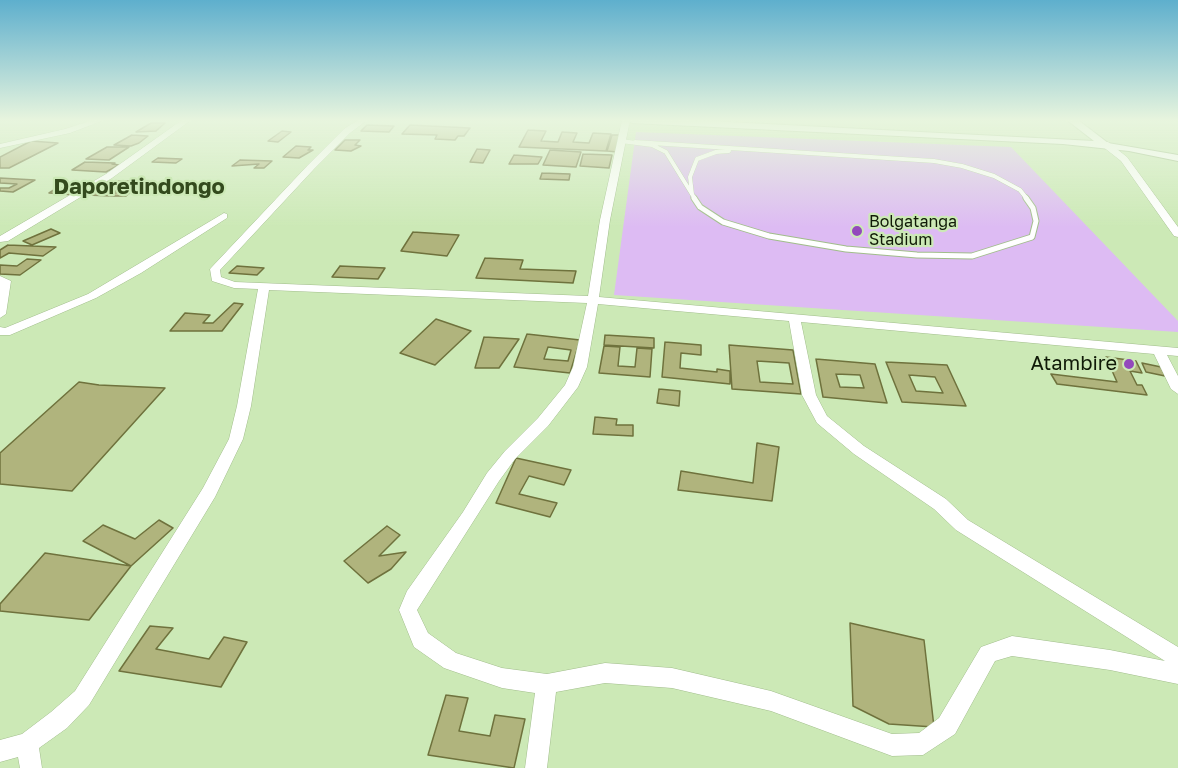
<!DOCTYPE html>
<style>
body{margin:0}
canvas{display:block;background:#cce9b6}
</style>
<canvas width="1178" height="768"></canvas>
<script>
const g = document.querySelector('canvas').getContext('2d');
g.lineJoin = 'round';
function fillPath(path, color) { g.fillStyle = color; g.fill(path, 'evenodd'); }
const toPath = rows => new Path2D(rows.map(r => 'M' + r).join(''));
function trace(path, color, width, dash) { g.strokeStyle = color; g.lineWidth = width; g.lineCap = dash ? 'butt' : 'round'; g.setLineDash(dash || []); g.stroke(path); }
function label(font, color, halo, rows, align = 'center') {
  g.font = font + ' "Golos Text",sans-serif'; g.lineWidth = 4.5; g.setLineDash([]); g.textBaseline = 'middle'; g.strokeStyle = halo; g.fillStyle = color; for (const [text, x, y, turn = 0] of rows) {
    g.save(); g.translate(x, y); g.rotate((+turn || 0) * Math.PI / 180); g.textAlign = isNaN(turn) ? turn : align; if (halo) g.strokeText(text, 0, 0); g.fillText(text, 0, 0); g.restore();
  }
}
fillPath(toPath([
 [636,132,1011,147,1178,321,1178,332,614,295]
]), '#ddbbf3');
const building = toPath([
 [151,123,165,123,156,131,136,132,151,123],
 [367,125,394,126,389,132,361,131,367,125],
 [410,125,470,128,464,136,458,136,455,140,435,139,437,135,402,134,410,125],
 [528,130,546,131,541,141,558,142,562,132,577,133,573,142,589,143,593,133,611,134,606,151,519,147,528,130],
 [282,131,291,132,278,142,268,141,282,131],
 [132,135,148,136,139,143,131,146,114,145,132,135],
 [612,135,621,135,617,152,607,151,612,135],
 [345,140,360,140,355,145,361,146,351,151,335,150,345,140],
 [31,141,58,143,9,168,0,168,0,157,31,141],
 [296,146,311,147,308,150,313,150,299,158,283,157,296,146],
 [107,147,129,147,109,160,86,159,107,147],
 [477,149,490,150,483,163,470,162,477,149],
 [550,150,581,152,576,167,543,165,550,150],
 [583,154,612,155,609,168,580,166,583,154],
 [514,155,542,157,538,164,509,164,514,155],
 [158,158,182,159,176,163,152,162,158,158],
 [240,160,272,161,264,168,254,168,259,164,232,166,240,160],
 [85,162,115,163,112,164,119,165,106,172,72,170,85,162],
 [542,173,570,174,569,180,540,179,542,173],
 [0,178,35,180,13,192,0,191,0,188,9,188,17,184,0,183,0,178],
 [108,181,131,181,124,187,110,186,104,191,118,191,112,196,87,195,108,181],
 [131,181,144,182,138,186,132,186,123,192,131,192,126,196,112,196,131,181],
 [79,185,89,185,74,195,49,193,57,188,72,189,79,185],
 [51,229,60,233,32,245,23,241,51,229],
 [413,232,459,235,447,256,401,251,413,232],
 [8,245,56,247,43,256,9,253,0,258,0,250,8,245],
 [485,258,523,260,520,269,576,271,573,283,476,278,485,258],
 [27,259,41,260,20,275,0,274,0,265,17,266,27,259],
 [237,266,264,268,257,275,229,273,237,266],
 [340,266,385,268,378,279,332,277,340,266],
 [234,303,243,304,222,331,170,331,185,313,210,315,203,323,213,323,234,303],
 [436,319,471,331,435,365,400,353,436,319],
 [527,334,580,340,570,373,514,367,527,334],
 [548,347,571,350,568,361,544,359,548,347],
 [605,335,654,338,654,348,604,345,605,335],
 [484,337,519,339,499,368,475,368,484,337],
 [665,342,701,345,701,355,681,353,680,368,717,372,717,369,730,371,730,384,662,377,665,342],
 [729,345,793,350,801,394,732,389,729,345],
 [757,361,789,363,793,384,760,382,757,361],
 [604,346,620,347,618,366,635,367,637,348,652,349,650,377,599,373,604,346],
 [1106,357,1136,361,1142,373,1130,371,1137,385,1142,385,1147,395,1057,384,1051,374,1117,382,1106,357],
 [816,359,875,364,887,403,823,397,816,359],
 [836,374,860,375,864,388,840,387,836,374],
 [886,362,947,365,966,406,902,402,886,362],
 [909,375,935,377,943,393,916,391,909,375],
 [1142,363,1161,367,1165,376,1146,372,1142,363],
 [79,382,99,385,165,388,72,491,0,484,0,453,79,382],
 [659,389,680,391,679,406,657,403,659,389],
 [595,417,617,419,616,425,633,425,633,436,593,434,595,417],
 [757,443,779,447,772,501,678,490,681,471,753,483,757,443],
 [516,458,571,470,564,485,529,476,519,494,557,503,550,517,496,503,516,458],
 [159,520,173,528,131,566,83,541,103,525,135,539,159,520],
 [387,526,400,535,379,556,406,552,391,569,368,583,344,561,387,526],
 [45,553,131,566,89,620,0,611,0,604,45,553],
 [850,623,924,640,934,727,889,724,853,706,850,623],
 [150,626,173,628,156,649,209,659,224,637,247,642,221,687,119,671,150,626],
 [446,695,468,698,459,731,490,736,495,715,525,719,514,768,428,755,446,695]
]);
fillPath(building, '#b0b47d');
trace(building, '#6f723d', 1.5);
const laneFar1 = toPath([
 [621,141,652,145,666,152,695,199],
 [635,142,934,161,962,166,994,176,1020,190,1027,199],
 [692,194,690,177,697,159,716,152,729,151]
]);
const lane = toPath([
 [694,198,700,207,723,222,769,236,846,249,917,255,972,256,1032,237,1036,221,1033,208,1026,198]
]);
const street = toPath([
 [93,120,104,120,70,133,0,148,0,144,65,129,93,120],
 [182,120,191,120,112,178,8,241,0,242,0,236,106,174,182,120],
 [358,120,367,120,350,133,314,169,220,270,221,277,235,282,588,296,600,220,622,120,630,120,610,220,599,297,1178,348,1178,356,1167,355,1178,376,1178,394,1171,389,1154,354,801,322,816,395,827,416,864,446,946,499,968,520,1178,647,1178,684,1110,670,1012,656,995,661,955,734,923,755,892,756,771,711,672,688,605,683,556,692,547,768,525,768,535,693,502,688,444,668,414,647,399,610,407,591,463,512,487,473,505,451,538,418,565,385,573,367,587,303,269,290,251,406,243,439,215,497,89,705,67,728,39,748,42,768,20,768,18,757,0,762,0,740,22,734,51,712,75,691,203,488,229,439,237,406,258,289,234,288,212,281,210,269,308,165,344,129,358,120],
 [598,304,789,321,802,395,817,423,854,454,934,509,956,530,1165,661,1110,650,1012,636,981,647,939,718,919,733,892,734,771,691,672,668,605,663,547,674,502,668,456,653,428,633,417,610,499,481,515,459,548,426,578,387,587,367,598,304],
 [1102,142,1108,142,1127,157,1178,227,1178,237,1174,236,1121,161,1102,146,1102,142],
 [224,213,227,214,227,218,141,273,96,298,10,335,0,335,0,327,5,328,88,294,224,213],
 [0,276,11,281,6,314,0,318,0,276]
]);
const secondary = toPath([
 [627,120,689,120,1094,141,1067,120,1078,120,1108,143,1178,155,1178,161,1129,151,1063,144,632,123,627,120]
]);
trace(laneFar1, '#a1bd8b', 4.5);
trace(lane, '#a1bd8b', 7);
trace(street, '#a1bd8b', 1);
trace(secondary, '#a1bd8b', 2);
trace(laneFar1, '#fff', 4);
trace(lane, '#fff', 5);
fillPath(street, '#fff');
fillPath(secondary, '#fff');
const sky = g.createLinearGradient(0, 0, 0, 227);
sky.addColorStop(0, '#5eafcd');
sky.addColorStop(0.53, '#e8f5de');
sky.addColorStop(1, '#e8f5de00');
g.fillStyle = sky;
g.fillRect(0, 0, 1178, 227);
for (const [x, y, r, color] of [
 [857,231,6,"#9349bc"],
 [1129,364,6,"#9349bc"]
]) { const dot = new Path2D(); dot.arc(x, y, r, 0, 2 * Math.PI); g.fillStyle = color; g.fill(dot); trace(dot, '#cce9b6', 2); }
label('16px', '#101a07', '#cce9b6', [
 ["Bolgatanga",869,222],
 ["Stadium",869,240]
], 'left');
label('20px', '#101a07', '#cce9b6', [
 ["Atambire",1117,364]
], 'right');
label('bold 22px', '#334a1d', '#cce9b6', [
 ["Daporetindongo",139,187]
]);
</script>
